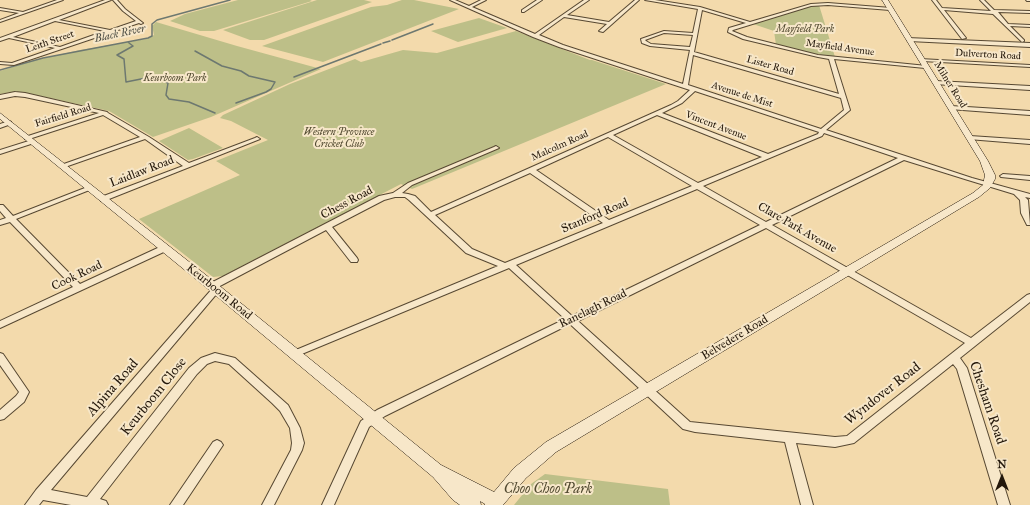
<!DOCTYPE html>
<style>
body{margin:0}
#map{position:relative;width:1030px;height:505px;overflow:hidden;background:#f3daac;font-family:"IM FELL Great Primer",serif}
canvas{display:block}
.north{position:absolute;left:982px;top:457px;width:40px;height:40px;-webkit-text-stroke:3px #f7e7c9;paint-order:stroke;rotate:0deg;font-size:11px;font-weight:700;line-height:16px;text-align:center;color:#23170a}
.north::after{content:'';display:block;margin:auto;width:14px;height:18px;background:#23170a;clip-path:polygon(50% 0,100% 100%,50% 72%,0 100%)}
</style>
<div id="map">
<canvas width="1030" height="505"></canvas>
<div class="north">N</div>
</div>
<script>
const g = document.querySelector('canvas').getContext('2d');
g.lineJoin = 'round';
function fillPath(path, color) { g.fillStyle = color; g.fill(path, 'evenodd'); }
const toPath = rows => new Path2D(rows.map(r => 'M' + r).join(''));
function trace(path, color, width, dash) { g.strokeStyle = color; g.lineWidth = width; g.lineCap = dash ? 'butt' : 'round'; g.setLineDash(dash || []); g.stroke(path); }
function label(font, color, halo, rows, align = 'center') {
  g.font = font + ' "IM FELL Great Primer",serif'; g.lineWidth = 4; g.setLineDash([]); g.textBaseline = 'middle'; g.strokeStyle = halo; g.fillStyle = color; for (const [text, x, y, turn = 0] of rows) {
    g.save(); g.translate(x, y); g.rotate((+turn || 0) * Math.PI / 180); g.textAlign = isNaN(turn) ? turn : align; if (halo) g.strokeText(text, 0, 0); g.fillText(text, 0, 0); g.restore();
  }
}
fillPath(toPath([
 [238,0,310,0,312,1,214,31,200,31,170,21,185,14],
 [317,0,364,0,372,2,264,40,250,40,223,30],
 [402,0,414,0,459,9,323,62,262,46,371,7,387,5],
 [819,5,835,57,821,55,776,45,774,31,753,24,807,6],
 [479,18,507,28,458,42,431,31],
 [156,22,237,46,321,69,211,117,153,137,109,111,27,93,11,93,12,92,0,94,0,71,36,60,80,50,146,39,154,35,152,26],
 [516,31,590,60,592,60,666,84,412,189,401,184,223,276,213,277,139,219,240,175,216,161,268,140,231,121,220,118,223,115,290,84,355,59,361,62,403,50,437,53],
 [189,128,223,148,193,159,188,160,159,141],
 [545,474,668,489,670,505,514,505,531,484]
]), '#bdbf88');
trace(toPath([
 [392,40,433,24],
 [129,43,133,46,117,55,124,59,126,82,146,78,154,80],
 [383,43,390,41],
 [195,51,222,66,241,71,249,76,275,82,271,89,266,92,236,103],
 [0,70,43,58,148,38,152,36,152,24,157,20,230,0],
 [294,77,381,44],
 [165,82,168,83,166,95,169,99,189,102,215,113]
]), '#6d7870', 1.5);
const minor = toPath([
 [57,0,63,0,0,22,0,20,19,13,0,10,0,8,23,12,57,0],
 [105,0,111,0,59,20,110,30,136,21,123,11,113,0,117,0,125,9,143,23,141,24,139,23,14,65,0,64,0,62,12,63,55,48,9,38,0,41,0,38,105,0],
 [55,21,105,31,60,47,13,37,55,21],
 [450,0,455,0,469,6,481,0,486,0,472,7,535,34,584,0,589,0,567,15,609,22,635,0,639,0,603,32,599,31,607,24,564,17,539,35,563,45,683,84,690,50,650,46,642,43,641,39,664,31,693,33,698,9,645,0,655,0,700,7,750,22,811,4,828,3,891,8,890,10,828,5,811,6,733,30,732,31,747,37,818,55,927,66,927,67,925,68,834,59,850,110,826,130,972,178,1030,194,1030,198,1025,197,1028,200,1030,225,1027,225,1021,213,1020,200,1014,194,968,180,904,160,772,225,971,338,1027,295,1030,294,1030,302,960,358,967,368,1010,505,998,505,957,369,953,364,854,443,835,447,796,443,813,505,801,505,785,442,695,432,683,429,570,324,385,416,369,427,334,505,322,505,361,421,377,410,565,319,509,268,297,356,294,358,291,356,289,354,291,352,498,266,466,253,409,200,405,197,395,197,384,200,332,227,357,258,358,260,357,262,351,262,326,230,218,287,220,289,219,291,51,490,87,497,189,368,201,358,215,353,235,358,288,405,300,428,304,443,302,450,274,505,262,505,291,450,292,443,290,428,280,411,272,403,229,364,215,361,207,364,197,374,100,499,106,501,108,505,71,505,43,500,39,505,25,505,36,490,212,289,208,286,209,284,379,196,393,193,408,183,494,147,496,146,499,148,412,185,402,193,408,194,415,196,431,212,671,105,678,101,690,90,559,47,533,37,450,0],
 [702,10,746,23,729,28,728,32,743,39,818,57,829,59,839,94,694,52,702,10],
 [664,33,693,35,690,47,651,44,646,41,645,40,664,33],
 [693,55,841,98,844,110,821,129,688,85,693,55],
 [695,91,819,132,818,134,768,154,662,113,682,103,695,91],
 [657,115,762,157,698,183,613,135,657,115],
 [824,133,898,158,766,222,703,186,822,136,824,133],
 [608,137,692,186,609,220,536,170,608,137],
 [530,173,603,223,505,263,472,249,435,215,530,173],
 [697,189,760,225,572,316,516,265,697,189],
 [766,228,965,343,847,436,835,437,690,422,578,321,766,228],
 [537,0,542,0,524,12,522,12,522,10,537,0],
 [932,0,936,0,942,8,991,11,980,0,984,0,994,10,1030,11,1030,13,998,12,1008,24,1030,25,1030,27,1010,26,1024,40,1024,41,1022,42,993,14,944,10,966,38,962,39,932,0],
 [1026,0,1030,0,1030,1,1027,1,1026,0],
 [920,59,1030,65,1030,67,922,61,920,61,920,59],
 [936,81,1030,86,1030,90,934,84,934,82,936,81],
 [15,92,25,93,107,112,108,113,149,137,189,163,255,138,257,137,260,139,104,201,101,201,100,199,101,197,183,166,145,139,65,167,61,167,61,165,140,137,103,115,29,139,25,139,25,137,99,113,25,97,15,96,0,99,0,95,15,92],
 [951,106,1030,111,1030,115,949,109,949,107,951,106],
 [9,121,11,122,11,124,0,128,0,124,9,121],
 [970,136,1030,140,1030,144,968,139,968,137,970,136],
 [32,140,35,142,34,143,0,154,0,150,32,140],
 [1003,174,1030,176,1030,180,1001,177,1000,176,1003,174],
 [90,186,93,188,92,189,16,219,80,284,162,246,168,246,169,248,168,250,0,328,0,321,73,287,10,222,0,225,0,220,6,218,0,211,0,205,3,205,13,216,90,186],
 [0,353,3,354,29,392,24,402,4,419,0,420,0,410,16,396,19,392,0,365,0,353],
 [217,440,221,442,223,445,183,505,170,505,213,442,217,440]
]);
const tertiary = toPath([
 [907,38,1030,43,1030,47,909,41,907,40,907,38]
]);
const secondary = toPath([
 [882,0,888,0,988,161,995,175,995,179,990,188,979,197,556,452,526,478,503,505,485,505,485,504,480,501,481,505,460,505,453,500,433,477,208,289,0,119,0,113,216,283,441,465,494,492,514,468,546,442,973,193,983,185,985,175,980,161,882,0]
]);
trace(minor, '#574832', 2);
trace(tertiary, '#574832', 2);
trace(secondary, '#23170a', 1);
fillPath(minor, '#f7e7c9');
fillPath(tertiary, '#f7e7c9');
fillPath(secondary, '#f7e7c9');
label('italic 10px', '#514930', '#f7e7c9', [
 ["Mayfield Park",805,30],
 ["Keurboom Park",175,79],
 ["Western Province",339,133],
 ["Cricket Club",339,145]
]);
label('10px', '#23170a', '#f7e7c9', [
 ["Leith Street",50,42,-19],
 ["Mayfield Avenue",840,48,8],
 ["Dulverton Road",988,55,3],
 ["Lister Road",770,66,16],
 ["Milner Road",950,85,58],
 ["Avenue de Mist",742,95,18],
 ["Fairfield Road",63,116,-17],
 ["Vincent Avenue",716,126,21],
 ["Malcolm Road",560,146,-24]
]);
label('italic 11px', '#4e4f46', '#f7e7c9', [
 ["Black River",120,34,-12]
]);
label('12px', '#23170a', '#f7e7c9', [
 ["Laidlaw Road",142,172,-21],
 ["Chess Road",347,203,-28],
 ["Stanford Road",595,216,-23],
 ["Clare Park Avenue",797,228,30],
 ["Cook Road",77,276,-25],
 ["Keurboom Road",219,292,39],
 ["Ranelagh Road",593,309,-26],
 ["Belvedere Road",735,338,-31]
]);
label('14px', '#23170a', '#f7e7c9', [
 ["Alpina Road",113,388,-49],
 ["Wyndover Road",883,394,-38],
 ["Keurboom Close",154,397,-51],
 ["Chesham Road",987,403,71]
]);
label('italic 14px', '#514930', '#f7e7c9', [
 ["Choo Choo Park",548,490]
]);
</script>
